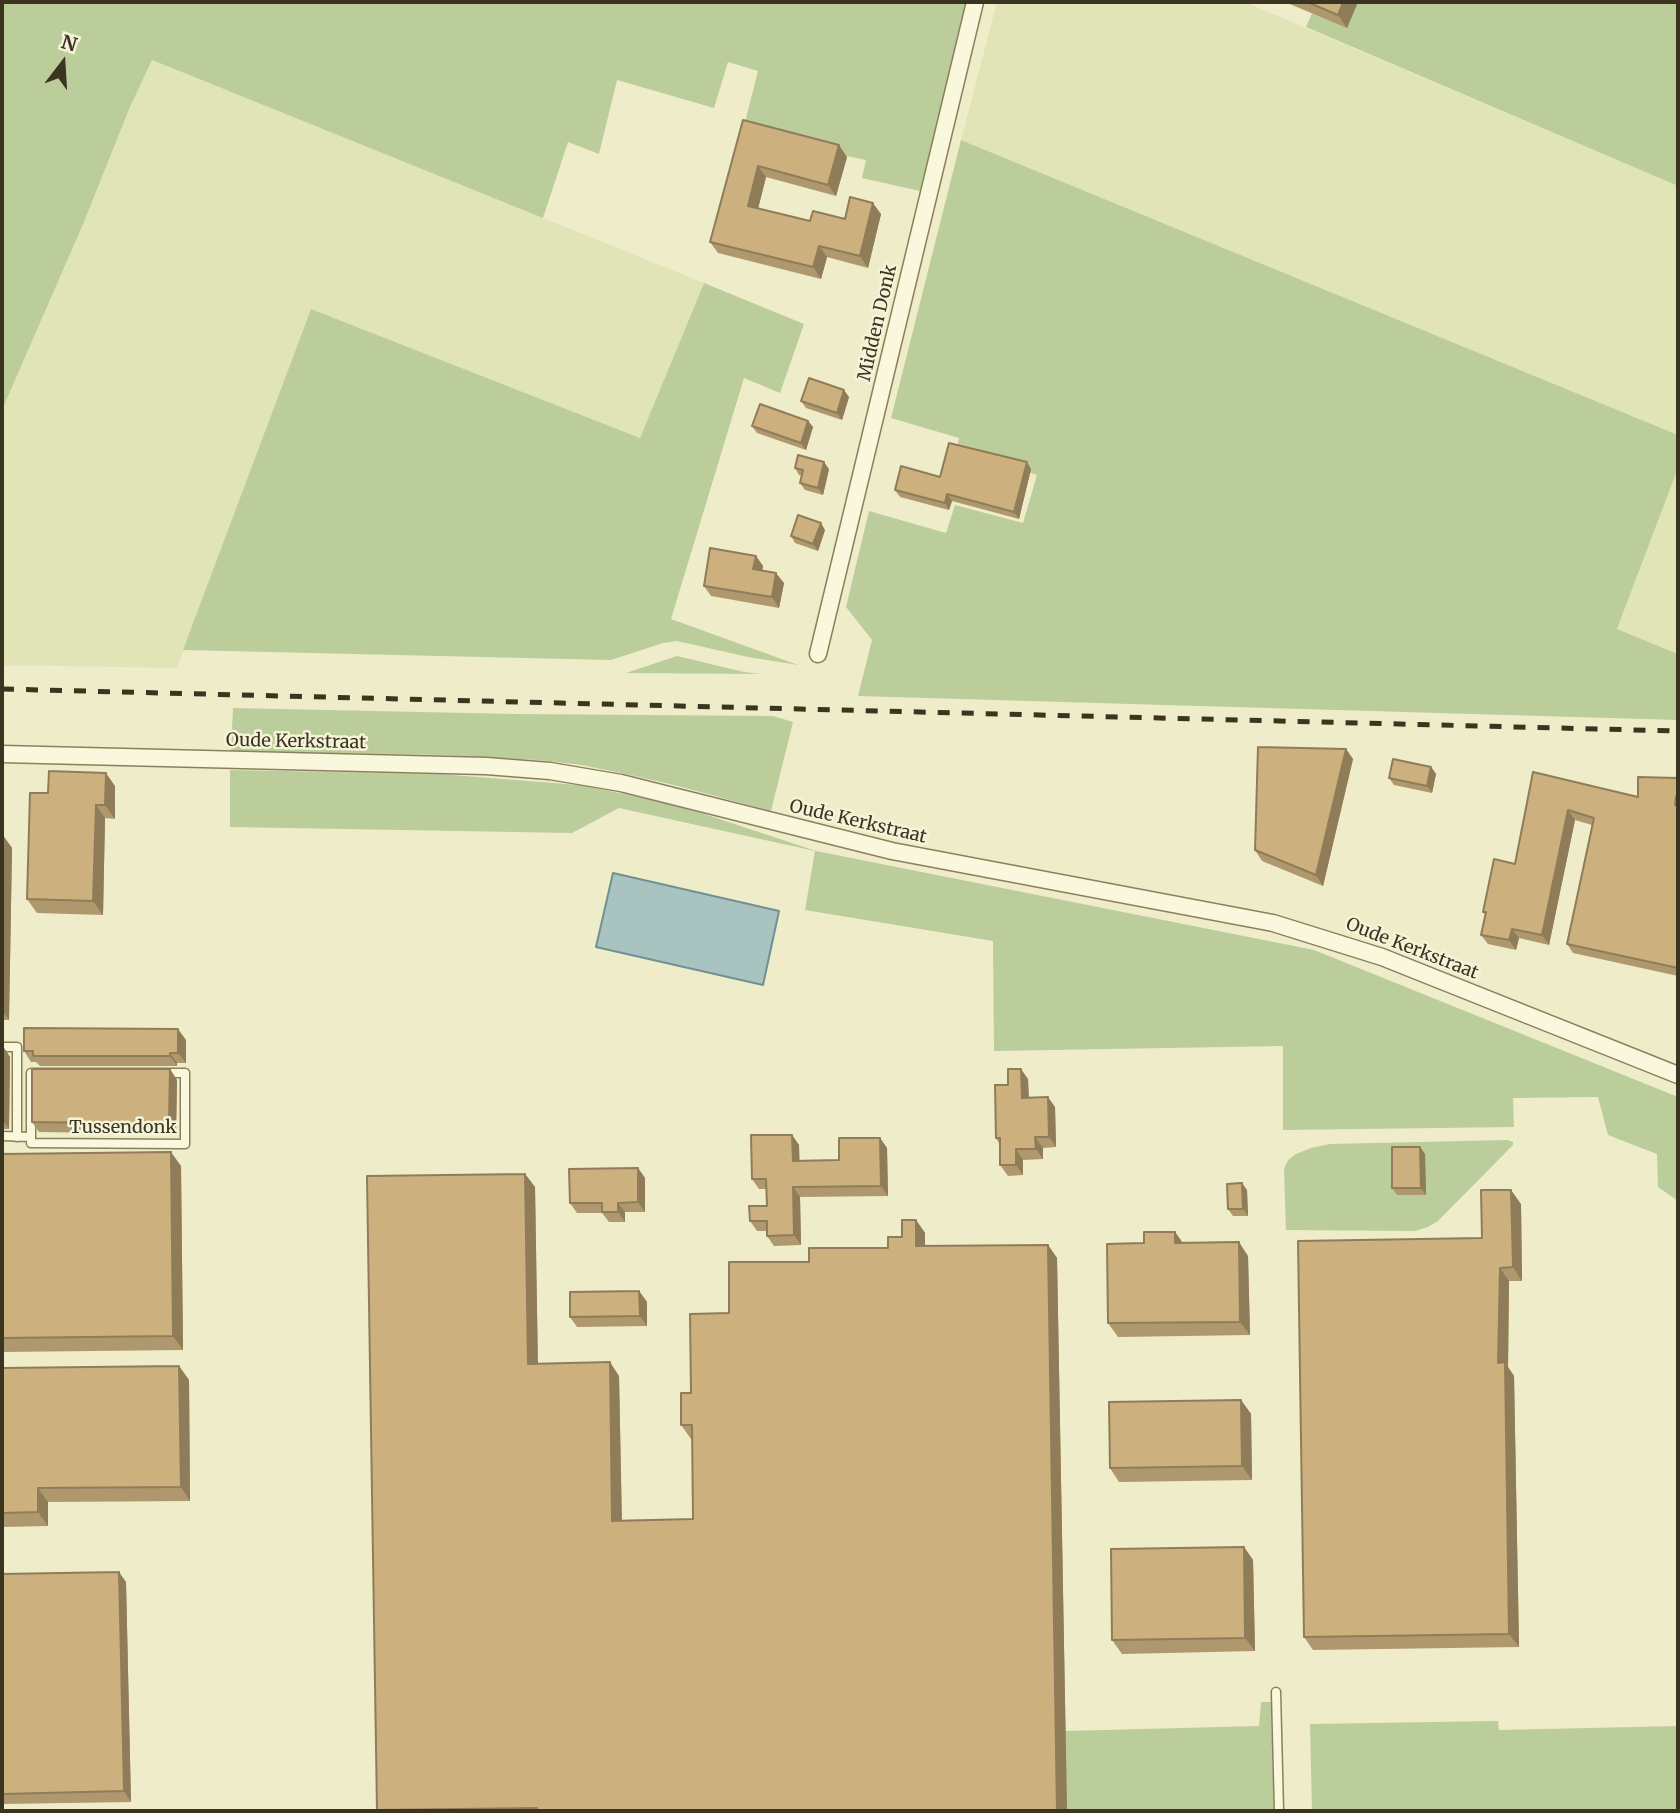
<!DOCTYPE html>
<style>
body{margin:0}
#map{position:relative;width:1680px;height:1813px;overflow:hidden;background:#eeecc9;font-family:Merriweather,serif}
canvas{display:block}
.frame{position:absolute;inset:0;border:4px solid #3b3421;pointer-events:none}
.north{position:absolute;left:28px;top:28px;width:70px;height:70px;-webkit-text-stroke:5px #f6f4d8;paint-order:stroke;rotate:17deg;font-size:19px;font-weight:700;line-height:28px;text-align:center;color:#3b3421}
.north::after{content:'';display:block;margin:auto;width:24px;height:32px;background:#3b3421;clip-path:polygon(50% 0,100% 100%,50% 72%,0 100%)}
</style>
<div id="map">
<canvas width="1680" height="1813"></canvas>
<div class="frame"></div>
<div class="north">N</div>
</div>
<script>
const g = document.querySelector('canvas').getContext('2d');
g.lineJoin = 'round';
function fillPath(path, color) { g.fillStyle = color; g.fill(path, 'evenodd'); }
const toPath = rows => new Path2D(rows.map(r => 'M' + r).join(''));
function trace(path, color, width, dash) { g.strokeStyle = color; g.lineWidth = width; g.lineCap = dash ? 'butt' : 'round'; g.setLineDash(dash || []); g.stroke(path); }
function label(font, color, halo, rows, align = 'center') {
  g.font = font + ' Merriweather,serif'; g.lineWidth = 5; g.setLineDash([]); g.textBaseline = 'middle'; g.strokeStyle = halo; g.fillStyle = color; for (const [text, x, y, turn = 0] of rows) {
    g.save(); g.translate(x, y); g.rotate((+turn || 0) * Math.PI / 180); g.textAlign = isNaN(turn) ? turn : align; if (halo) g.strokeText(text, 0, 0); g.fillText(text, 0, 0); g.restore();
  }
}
fillPath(toPath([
 [997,2,1245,2,1678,186,1678,435,961,140],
 [152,60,704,283,640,438,311,309,177,668,2,665,2,410,84,222,130,107],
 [1678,468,1678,654,1617,629]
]), '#e1e4b6');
fillPath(toPath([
 [2,2,969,2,920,191,862,178,866,160,742,134,758,71,728,62,714,108,617,80,599,154,568,142,543,218,152,60,130,107,84,222,2,410],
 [1317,2,1678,2,1678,186,1306,27],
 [961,140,1678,435,1678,468,1617,629,1678,654,1678,720,858,696,872,640,846,607,869,511,946,533,955,505,1023,523,1037,475,957,450,959,438,891,418],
 [704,283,804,324,780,393,744,378,671,619,798,665,748,657,677,641,663,643,611,660,183,650,311,309,640,438],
 [677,656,744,672,761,674,626,673],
 [233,708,515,714,773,716,793,722,771,811,678,786,626,774,582,765,538,760,440,755,231,751],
 [230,770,439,774,579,785,674,804,816,851,1314,950,1678,1097,1678,1201,1658,1187,1657,1154,1608,1135,1598,1097,1513,1098,1514,1127,1283,1130,1283,1046,994,1051,993,941,805,910,815,851,619,808,572,833,230,827],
 [1508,1140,1513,1142,1513,1145,1438,1221,1428,1227,1415,1231,1286,1230,1284,1169,1288,1160,1296,1154,1311,1148,1330,1144],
 [1261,1702,1271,1702,1274,1811,1067,1811,1065,1731,1259,1726],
 [1498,1721,1499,1730,1678,1726,1678,1811,1312,1811,1310,1724]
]), '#bccd9c');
const water = toPath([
 [613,873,779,911,763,985,596,947,613,873]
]);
fillPath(water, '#a9c3c1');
trace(water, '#709191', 2);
const lane = toPath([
 [2,1047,17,1047,17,1137],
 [31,1073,185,1073,185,1144,31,1143,31,1073],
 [2,1136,31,1137],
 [1276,1692,1279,1811]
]);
const street = toPath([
 [818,654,975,2],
 [2,754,486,766,550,771,621,783,892,851,1273,923,1382,957,1678,1075]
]);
trace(lane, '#8b805d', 11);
trace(street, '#8b805d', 19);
trace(lane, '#f9f7dc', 8);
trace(street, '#f9f7dc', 16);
trace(toPath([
 [2,689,1678,731]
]), '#3b3421', 5, [12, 12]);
fillPath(toPath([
 [1285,2,1358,2,1347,28],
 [743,120,847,157,836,196,766,177,758,208,810,221,845,219,881,214,868,268,827,257,821,279,718,253,710,242],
 [849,397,842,420,806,408,801,401],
 [808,421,813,427,806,450,757,433,752,426],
 [795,468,829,469,823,495,805,490,800,483,802,476,799,475],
 [1031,469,1019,519,952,501,949,510,900,497,895,490,940,477],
 [825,530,818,551,795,543,791,536],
 [756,556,763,566,762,570,784,583,779,608,711,596,704,586],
 [1346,749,1353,759,1323,886,1262,861,1255,850],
 [1431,767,1436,774,1432,793,1394,785,1389,778],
 [1533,772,1638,797,1678,778,1678,976,1573,953,1567,944,1592,825,1575,820,1549,945,1519,938,1516,950,1488,944,1481,935,1485,915,1483,912,1515,864],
 [115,786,115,819,105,818,103,915,37,913,27,899,48,793],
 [2,834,12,848,9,1020,2,1020],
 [186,1040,186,1063,177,1063,177,1066,40,1066,36,1062,31,1062,24,1051],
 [2,1045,10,1057,9,1129,2,1129],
 [1028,1079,1029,1098,1055,1107,1056,1147,1043,1148,1043,1159,1023,1160,1023,1175,1008,1176,1000,1165,1000,1145,996,1138,1008,1085],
 [177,1080,176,1134,39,1132,32,1122],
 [792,1135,799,1145,799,1161,839,1160,880,1138,887,1148,888,1196,800,1197,801,1245,774,1246,767,1236,767,1231,757,1231,750,1221,767,1206,766,1189,759,1189,752,1179],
 [2,1154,181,1166,183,1350,2,1352],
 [1425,1154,1426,1195,1397,1195,1392,1188],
 [638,1168,645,1178,645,1212,625,1212,625,1222,609,1222,602,1213,577,1213,570,1203],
 [525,1174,535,1187,538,1364,619,1376,622,1520,693,1519,692,1439,691,1439,681,1425,691,1393,729,1313,809,1262,888,1248,902,1237,916,1220,925,1233,925,1246,1048,1245,1057,1258,1067,1811,377,1811],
 [1247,1190,1248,1216,1233,1216,1228,1209],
 [1521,1204,1522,1281,1509,1281,1508,1367,1514,1376,1519,1647,1313,1650,1304,1637,1482,1238],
 [1175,1232,1183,1243,1248,1256,1250,1335,1118,1337,1108,1323,1144,1243],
 [639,1291,647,1302,647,1326,577,1327,570,1317],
 [179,1366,189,1380,190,1501,48,1502,48,1526,2,1527,2,1368],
 [1241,1400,1251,1414,1252,1480,1119,1482,1110,1468],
 [1244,1547,1253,1560,1255,1651,1122,1654,1112,1640],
 [2,1574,126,1582,131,1802,2,1804]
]), '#af986d');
fillPath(toPath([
 [1343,2,1358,2,1347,28,1338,15],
 [839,145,847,157,836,196,828,185],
 [758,166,766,177,756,217,748,206],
 [873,203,881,214,868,268,860,256],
 [819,246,827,257,821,279,813,267],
 [844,390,849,397,842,420,837,413],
 [808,421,813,427,806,450,801,443],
 [824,462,829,469,823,495,818,488],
 [1027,462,1031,469,1019,519,1014,512],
 [947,494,952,501,949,510,945,503],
 [821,523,825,530,818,551,813,544],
 [756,556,763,566,761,579,753,569],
 [776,573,784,583,779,608,772,597],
 [1346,749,1353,759,1323,886,1316,875],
 [1431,767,1436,774,1432,793,1427,786],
 [106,773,115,786,115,819,105,805],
 [1676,796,1678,799,1678,810,1675,805],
 [96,805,105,818,103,915,93,901],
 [1568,810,1575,820,1549,945,1542,935],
 [2,834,12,848,9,1020,2,1010],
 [1512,929,1519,938,1516,950,1509,940],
 [178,1029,186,1040,186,1063,178,1053],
 [2,1045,10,1057,9,1129,2,1119],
 [170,1053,177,1063,177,1066,170,1056],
 [170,1069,177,1080,176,1134,169,1124],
 [1021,1069,1028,1079,1029,1108,1022,1098],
 [1048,1097,1055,1107,1056,1147,1049,1137],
 [792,1135,799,1145,800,1171,793,1161],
 [1035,1137,1043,1148,1043,1159,1036,1149],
 [880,1138,887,1148,888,1196,881,1186],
 [1420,1147,1425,1154,1426,1195,1421,1188],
 [1016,1149,1023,1160,1023,1175,1016,1165],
 [171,1152,181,1166,183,1350,173,1336],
 [638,1168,645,1178,645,1212,638,1202],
 [525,1174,535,1187,538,1377,528,1364],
 [1242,1183,1247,1190,1248,1216,1243,1209],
 [793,1187,800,1197,801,1245,794,1235],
 [1511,1190,1521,1204,1522,1281,1513,1267],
 [618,1203,625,1212,625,1222,618,1212],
 [916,1220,925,1233,925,1260,916,1246],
 [1175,1232,1184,1245,1175,1243],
 [1239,1242,1248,1256,1250,1335,1240,1322],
 [1048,1245,1057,1258,1067,1811,1057,1811],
 [1500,1268,1509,1281,1508,1367,1514,1376,1519,1647,1509,1634,1498,1363],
 [639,1291,647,1302,647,1326,640,1316],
 [610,1362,619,1376,622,1534,612,1521],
 [179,1366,189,1380,190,1501,181,1487],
 [1241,1400,1251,1414,1252,1480,1242,1466],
 [38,1488,48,1502,48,1526,38,1512],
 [1244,1547,1253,1560,1255,1651,1245,1638],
 [119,1572,126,1582,131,1802,124,1791]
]), '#8f7c59');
const building = toPath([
 [1307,2,1343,2,1338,15,1307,2],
 [743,120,839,145,828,185,758,166,748,206,810,221,813,211,845,219,850,197,873,203,860,256,819,246,813,267,710,242,743,120],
 [809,378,844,390,837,413,801,401,809,378],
 [760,404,808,421,801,443,752,426,760,404],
 [949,443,1027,462,1014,512,947,494,945,503,895,490,901,466,940,477,949,443],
 [798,455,824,462,818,488,800,483,803,470,795,468,798,455],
 [798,515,821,523,813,544,791,536,798,515],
 [710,548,756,556,753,569,776,573,772,597,704,586,710,548],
 [1258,747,1346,749,1316,875,1255,850,1258,747],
 [1393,759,1431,767,1427,786,1389,778,1393,759],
 [49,771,106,773,105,805,96,805,93,901,27,899,30,793,48,793,49,771],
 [1533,772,1638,797,1638,777,1678,778,1678,796,1676,796,1675,805,1678,805,1678,968,1567,944,1594,818,1568,810,1542,935,1512,929,1509,940,1481,935,1486,912,1483,912,1494,859,1515,864,1533,772],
 [24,1028,178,1029,178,1053,170,1053,170,1056,33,1056,33,1051,24,1051,24,1028],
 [32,1069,170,1069,169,1124,32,1122,32,1069],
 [1008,1069,1021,1069,1022,1098,1048,1097,1049,1137,1035,1137,1036,1149,1016,1149,1016,1165,1000,1165,1000,1138,996,1138,995,1085,1008,1085,1008,1069],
 [751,1135,792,1135,793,1161,839,1160,839,1138,880,1138,881,1186,793,1187,794,1235,767,1236,767,1221,750,1221,749,1206,767,1206,766,1179,752,1179,751,1135],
 [1392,1147,1420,1147,1421,1188,1392,1188,1392,1147],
 [171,1152,173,1336,2,1338,2,1154,171,1152],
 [638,1168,638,1202,618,1203,618,1212,602,1212,602,1203,570,1203,569,1169,638,1168],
 [525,1174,528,1364,610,1362,612,1521,693,1519,692,1425,681,1425,681,1393,691,1393,690,1314,729,1313,729,1262,809,1262,809,1248,888,1248,888,1237,902,1237,902,1220,916,1220,916,1246,1048,1245,1057,1811,537,1811,537,1808,377,1810,367,1176,525,1174],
 [1242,1183,1243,1209,1228,1209,1227,1184,1242,1183],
 [1481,1190,1511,1190,1513,1267,1500,1268,1498,1363,1505,1362,1509,1634,1304,1637,1298,1241,1482,1238,1481,1190],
 [1144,1232,1175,1232,1175,1243,1239,1242,1240,1322,1108,1323,1107,1244,1144,1243,1144,1232],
 [639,1291,640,1316,570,1317,570,1292,639,1291],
 [179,1366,181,1487,38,1488,38,1512,2,1513,2,1368,179,1366],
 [1241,1400,1242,1466,1110,1468,1109,1402,1241,1400],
 [1244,1547,1245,1638,1112,1640,1111,1549,1244,1547],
 [119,1572,124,1791,2,1794,2,1574,119,1572]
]);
fillPath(building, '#ccb17f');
trace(building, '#8f7c59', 2);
label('18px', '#3b3421', '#f6f4d8', [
 ["Midden Donk",878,323,-77],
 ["Oude Kerkstraat",296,742,1],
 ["Oude Kerkstraat",858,822,13],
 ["Oude Kerkstraat",1412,949,21],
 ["Tussendonk",123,1128]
]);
</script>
